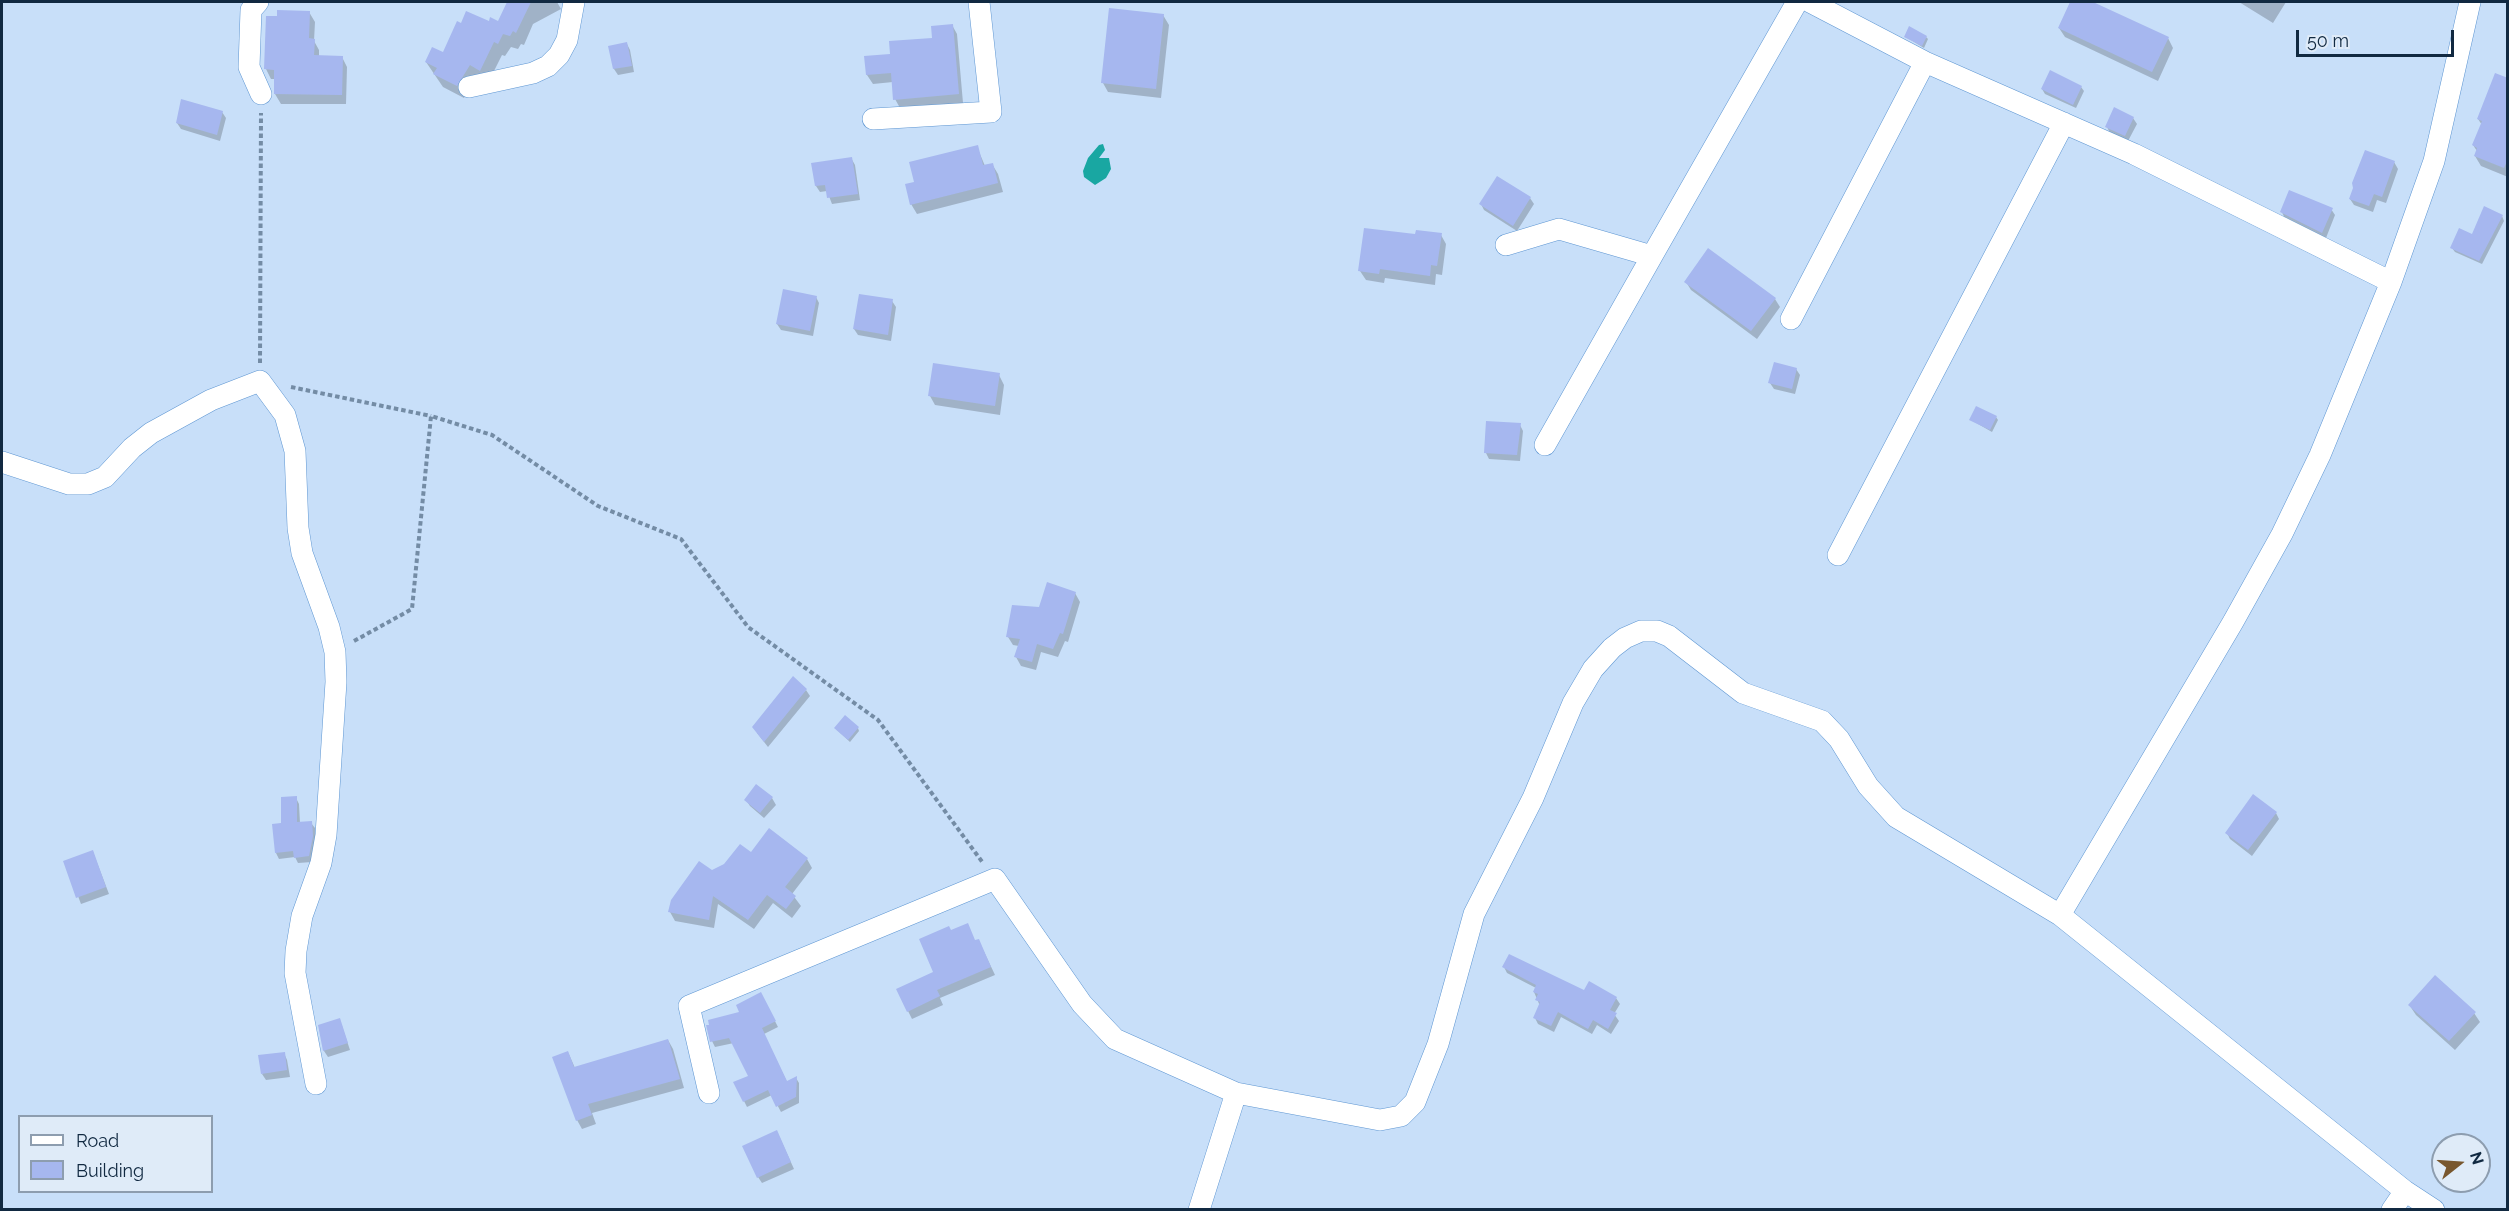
<!DOCTYPE html>
<style>
body{margin:0}
#map{position:relative;width:2509px;height:1211px;overflow:hidden;background:#c8dff9;font-family:Raleway,sans-serif}
canvas{display:block}
.frame{position:absolute;inset:0;border:3px solid #112941;pointer-events:none}
.legend{position:absolute;left:18px;top:1115px;width:195px;height:78px;box-sizing:border-box;background:#dfebf8;border:2px solid #8d9daf;margin:0;padding:8px 10px;list-style:none;font-size:18px;color:#112941}
.legend li{display:flex;align-items:center;gap:12px;height:30px}
.legend b{width:30px;border:2px solid #8d9daf}
.north{position:absolute;left:2431px;top:1133px;width:60px;height:60px;box-sizing:border-box;background:#dfebf8;border:2px solid #8d9daf;border-radius:50%;rotate:73deg;font-size:16px;font-weight:700;line-height:24px;text-align:center;color:#112941}
.north::after{content:'';display:block;margin:auto;width:21px;height:27px;background:#78572e;clip-path:polygon(50% 0,100% 100%,50% 72%,0 100%)}
.scale{position:absolute;left:2296px;top:30px;width:158px;height:27px;box-sizing:border-box;border:3px solid #112941;border-top:0;padding-left:8px;font-size:18px;line-height:21px;white-space:nowrap;color:#112941;-webkit-text-stroke:4px #dfebf8;paint-order:stroke}
</style>
<div id="map">
<canvas width="2509" height="1211"></canvas>
<div class="frame"></div>
<ul class="legend">
<li><b style="height:8px;background:#fff"></b>Road</li>
<li><b style="height:16px;background:#a6b7ef"></b>Building</li>
</ul>
<div class="north">N</div>
<div class="scale">50 m</div>
</div>
<script>
const g = document.querySelector('canvas').getContext('2d');
g.lineJoin = 'round';
function fillPath(path, color) { g.fillStyle = color; g.fill(path, 'evenodd'); }
const toPath = rows => new Path2D(rows.map(r => 'M' + r).join(''));
function trace(path, color, width, dash) { g.strokeStyle = color; g.lineWidth = width; g.lineCap = dash ? 'butt' : 'round'; g.setLineDash(dash || []); g.stroke(path); }
fillPath(toPath([
 [1103,144,1105,150,1099,158,1109,158,1111,169,1106,178,1095,185,1084,177,1083,171,1088,158,1099,145]
]), '#19a7a2');
fillPath(toPath([
 [509,2,557,2,561,9,533,24,524,45,521,44,518,49,511,47,505,56,502,55,488,83,478,77,464,98,443,87,426,62,444,54,490,23,499,23],
 [2072,2,2089,2,2168,38,2173,48,2158,81,2065,37,2059,28],
 [2239,2,2286,2,2273,23],
 [309,12,315,22,314,41,319,50,319,56,342,57,347,67,346,104,281,104,275,94,276,79,271,79,266,69],
 [1163,15,1169,25,1161,98,1108,92,1103,83],
 [952,25,957,34,963,103,900,108,895,99,893,82,873,84,867,75,866,57,891,55,933,40],
 [1906,37,1926,37,1928,39,1924,48],
 [627,44,630,50,634,72,618,75,614,69,610,47],
 [2508,80,2508,177,2481,166,2475,156,2477,151,2473,145,2482,125,2478,119],
 [2081,87,2084,91,2076,108,2045,94,2042,89],
 [222,112,226,118,220,141,181,129,177,123],
 [2133,118,2137,124,2128,141,2110,133,2107,127],
 [977,147,985,166,992,164,998,174,1003,192,917,214,911,204,916,183],
 [851,158,855,165,860,200,832,204,827,191,820,192,816,186,813,164],
 [2394,162,2398,169,2386,203,2377,200,2373,212,2354,205,2350,199],
 [1530,198,1534,204,1517,231,1484,210,1481,204],
 [2331,209,2335,215,2326,238,2285,219,2282,212],
 [2502,216,2504,221,2482,264,2455,252,2452,248],
 [1441,235,1446,244,1442,275,1436,274,1435,285,1385,278,1384,283,1366,280,1360,271,1416,236],
 [1686,282,1775,299,1780,307,1757,339,1691,290],
 [816,297,819,303,813,336,781,330,777,324],
 [892,301,896,307,891,341,858,335,854,329],
 [1796,369,1800,375,1795,394,1774,389,1770,383],
 [999,375,1004,385,1000,415,935,405,930,396],
 [1996,417,1998,420,1992,432,1971,420],
 [1520,425,1523,431,1520,461,1489,459,1486,453],
 [1075,593,1080,602,1068,642,1065,641,1058,657,1041,652,1036,670,1021,666,1016,657,1019,646,1013,645,1008,637,1040,608],
 [806,690,810,696,768,747,757,733],
 [858,728,859,731,850,742,837,730],
 [757,786,772,798,776,805,764,818,750,806,746,800],
 [296,798,299,804,300,823,311,823,315,828,315,843,312,862,298,863,295,857,279,859,276,853,282,825],
 [2276,813,2279,819,2252,856,2230,839,2227,833],
 [93,852,109,894,81,904,65,862],
 [751,854,807,859,812,868,792,894,801,906,792,918,773,903,754,929,718,904,714,928,675,921,670,912,712,872],
 [951,932,975,942,979,941,995,975,940,998,943,1005,912,1019,908,1011,935,973],
 [1504,967,1585,992,1616,998,1620,1004,1614,1014,1619,1021,1611,1034,1597,1025,1592,1034,1561,1017,1554,1032,1538,1024,1535,1018,1540,1006,1534,992,1536,988,1507,973],
 [761,994,778,1027,764,1034,787,1082,796,1078,799,1083,799,1103,781,1112,772,1095,747,1107,735,1083,750,1076,734,1043,715,1047,712,1041],
 [2410,1006,2474,1013,2480,1022,2455,1050,2416,1015],
 [319,1026,342,1026,350,1050,328,1057,324,1051],
 [668,1040,673,1049,684,1088,592,1113,596,1124,582,1129,577,1120,568,1052,575,1068],
 [284,1053,287,1060,290,1077,266,1080,262,1074],
 [780,1138,794,1169,762,1183,758,1177]
]), '#0003');
fillPath(toPath([
 [507,2,531,2,516,33,513,31,510,36,503,34,498,44,494,42,480,71,470,65,457,86,433,74,437,68,425,62,432,47,443,52,457,21,461,23,466,11,489,21,490,17,498,21],
 [2070,2,2093,2,2169,37,2152,72,2058,28],
 [1109,8,1164,14,1156,89,1101,83],
 [277,10,310,11,309,38,315,39,314,55,343,56,342,95,274,94,274,70,264,69,266,16,277,16],
 [953,24,959,94,893,100,891,73,866,75,864,56,890,54,889,41,932,38,931,26],
 [1909,26,1927,36,1922,46,1904,37],
 [627,42,632,66,613,69,608,46],
 [2050,70,2082,86,2073,105,2041,89],
 [2495,73,2508,78,2508,159,2504,168,2474,156,2477,148,2472,145,2482,121,2477,119],
 [181,99,223,111,217,135,176,123],
 [2114,107,2134,117,2125,136,2105,127],
 [978,145,983,165,993,163,998,183,910,205,905,184,914,182,909,162],
 [2365,150,2395,161,2382,197,2374,194,2369,206,2349,199,2353,188,2352,183],
 [852,157,858,194,827,198,825,185,815,186,811,163],
 [1497,176,1531,197,1513,226,1479,204],
 [2289,190,2333,208,2322,233,2280,212],
 [2484,206,2503,215,2479,261,2450,248,2459,228,2472,234],
 [1364,228,1415,234,1416,230,1442,233,1437,266,1431,265,1430,276,1380,269,1379,274,1358,271],
 [1708,248,1776,298,1751,331,1684,282],
 [783,289,817,296,810,331,776,324],
 [859,294,893,299,888,335,853,329],
 [1774,362,1797,368,1792,389,1768,383],
 [933,363,1000,373,995,406,928,396],
 [1976,406,1997,416,1990,430,1969,420],
 [1486,421,1521,423,1517,455,1484,453],
 [1047,582,1076,592,1063,634,1060,633,1053,649,1037,644,1032,662,1014,657,1020,639,1006,637,1012,605,1039,607],
 [793,676,807,689,764,742,752,727],
 [845,715,859,727,848,740,834,728],
 [756,784,773,797,760,813,744,800],
 [2253,794,2277,812,2248,850,2225,833],
 [297,796,297,822,312,821,313,836,309,856,294,858,293,851,275,853,272,824,281,823,281,797],
 [769,828,808,858,785,887,796,896,786,909,767,895,748,920,713,896,709,920,668,912,671,900,699,861,712,870,724,864,740,844,751,852],
 [93,850,106,887,76,898,63,861],
 [968,923,975,940,979,939,991,967,937,990,940,996,907,1012,896,989,933,972,919,939,949,926,951,930],
 [1509,954,1584,990,1589,981,1617,997,1610,1010,1617,1013,1608,1029,1593,1020,1588,1029,1558,1012,1551,1026,1533,1018,1540,1002,1535,1000,1538,994,1533,992,1536,985,1502,967],
 [2435,975,2476,1012,2449,1041,2408,1005],
 [761,992,776,1021,762,1028,787,1081,797,1076,796,1097,776,1107,768,1090,743,1102,733,1082,748,1076,729,1038,710,1042,706,1025,709,1025,708,1020,739,1012,736,1005],
 [340,1018,348,1043,323,1051,318,1025],
 [668,1039,680,1079,588,1104,592,1115,576,1121,552,1057,568,1051,574,1067],
 [285,1052,287,1070,261,1074,258,1055],
 [777,1130,791,1162,757,1178,742,1146]
]), '#a6b7ef');
const minor = toPath([
 [258,2,251,10,249,67,261,94],
 [1810,2,1925,62,2134,154,2391,282],
 [469,87,533,73,548,66,559,55,567,40,574,2],
 [873,119,991,112,979,2],
 [1506,245,1559,229,1652,256,1797,2],
 [1791,319,1925,62],
 [1545,445,1652,256],
 [2,462,69,484,88,484,105,477,132,448,151,433,211,400,260,381,285,415,295,451,298,528,302,553,329,627,335,652,336,682,326,835,321,863,302,916,296,951,295,973,316,1084],
 [1838,555,2064,123],
 [2060,915,2233,622,2282,534,2320,455,2391,282,2434,161,2470,2],
 [709,1093,689,1006,995,879,1082,1004,1115,1039,1236,1093,1380,1120,1401,1116,1415,1102,1438,1044,1474,914,1533,798,1573,703,1593,669,1612,648,1625,638,1641,631,1657,631,1669,636,1743,693,1822,721,1839,739,1868,786,1896,817,2060,915,2405,1191],
 [1199,1210,1236,1093],
 [2392,1210,2405,1191,2434,1210]
]);
trace(minor, '#5e96d2', 22);
trace(toPath([
 [260,363,261,113],
 [291,387,431,416],
 [354,641,412,609,431,416,492,435,598,506,681,539,748,627,878,720,983,863]
]), '#748ca5', 4, [4.5, 3]);
trace(minor, '#fff', 21);
</script>
